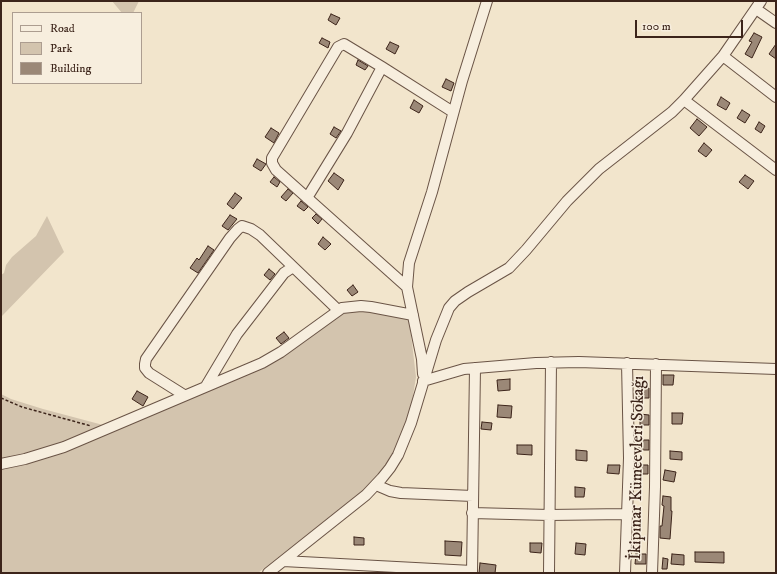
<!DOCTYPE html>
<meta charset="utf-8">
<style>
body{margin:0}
#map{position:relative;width:777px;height:574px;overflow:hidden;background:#f2e5cc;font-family:"IM FELL DW Pica",serif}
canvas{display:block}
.frame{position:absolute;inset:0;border:2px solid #3c241a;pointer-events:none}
.legend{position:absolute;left:12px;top:12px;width:130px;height:72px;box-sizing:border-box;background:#f7eede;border:1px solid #ac9d90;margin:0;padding:5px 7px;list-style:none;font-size:12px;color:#3c241a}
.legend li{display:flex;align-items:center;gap:8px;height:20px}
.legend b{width:20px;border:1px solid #ac9d90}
.scale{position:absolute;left:635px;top:20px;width:108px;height:18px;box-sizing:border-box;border:2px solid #3c241a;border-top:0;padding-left:5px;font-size:12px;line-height:14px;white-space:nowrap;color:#3c241a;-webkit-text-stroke:3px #f7eede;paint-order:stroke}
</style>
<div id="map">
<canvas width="777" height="574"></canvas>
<div class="frame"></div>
<ul class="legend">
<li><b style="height:5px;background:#f7eede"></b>Road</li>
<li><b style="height:11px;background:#d3c4ae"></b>Park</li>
<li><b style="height:11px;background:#9b8877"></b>Building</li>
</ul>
<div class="scale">100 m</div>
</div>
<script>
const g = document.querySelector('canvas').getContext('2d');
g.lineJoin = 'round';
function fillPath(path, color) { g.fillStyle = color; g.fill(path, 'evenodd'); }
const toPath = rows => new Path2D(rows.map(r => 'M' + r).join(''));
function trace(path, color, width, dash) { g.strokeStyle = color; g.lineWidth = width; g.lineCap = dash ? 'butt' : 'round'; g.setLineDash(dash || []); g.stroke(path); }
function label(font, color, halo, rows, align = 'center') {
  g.font = font + ' "IM FELL DW Pica",serif'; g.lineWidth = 3; g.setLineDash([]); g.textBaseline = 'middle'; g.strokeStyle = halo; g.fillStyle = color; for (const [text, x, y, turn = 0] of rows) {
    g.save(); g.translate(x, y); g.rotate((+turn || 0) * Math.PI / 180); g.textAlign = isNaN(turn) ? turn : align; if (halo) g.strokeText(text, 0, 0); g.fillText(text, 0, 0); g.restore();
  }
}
fillPath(toPath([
 [112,1,139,1,133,13,122,13],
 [47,216,64,252,1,317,1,275,4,273,6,265,12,257,36,236],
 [353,311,374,312,409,318,416,377,411,408,401,438,383,470,366,488,258,573,1,573,1,394,11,399,43,409,103,425,265,366,340,313]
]), '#d3c4ae');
const building = toPath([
 [331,14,340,18,336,25,328,20,331,14],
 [754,33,762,37,752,58,745,54,752,42,749,41,754,33],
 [322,38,330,42,328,48,319,43,322,38],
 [390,42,399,46,395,54,386,49,390,42],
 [776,44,776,59,769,54,776,44],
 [358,60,368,66,365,70,356,65,358,60],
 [446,79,454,83,451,91,442,87,446,79],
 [721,97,730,103,726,110,717,105,721,97],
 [414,100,423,106,419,113,410,108,414,100],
 [742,110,750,115,745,123,737,118,742,110],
 [697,119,707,127,699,136,690,128,697,119],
 [759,122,765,126,761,133,755,129,759,122],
 [334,127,341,131,336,138,330,134,334,127],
 [271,128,279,133,274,143,265,137,271,128],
 [704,143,712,150,706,157,698,151,704,143],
 [257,159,266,164,261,171,253,166,257,159],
 [334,173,344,180,338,190,328,181,334,173],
 [745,175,754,181,748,189,739,182,745,175],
 [274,177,280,182,277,187,270,182,274,177],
 [288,189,293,193,286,201,281,197,288,189],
 [235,193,242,198,233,209,227,204,235,193],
 [301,201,308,207,304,211,297,206,301,201],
 [316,214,322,219,318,224,312,218,316,214],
 [230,215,237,219,228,230,222,226,230,215],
 [323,237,331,244,325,250,318,244,323,237],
 [208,246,214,250,198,273,190,268,197,258,199,260,208,246],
 [269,269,275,274,270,280,264,275,269,269],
 [353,285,358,292,352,296,347,290,353,285],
 [284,332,289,338,281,344,276,338,284,332],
 [663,375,674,375,673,385,663,385,663,375],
 [510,379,510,390,498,391,497,380,510,379],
 [639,388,649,388,649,398,639,398,639,388],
 [137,391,148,397,143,406,132,399,137,391],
 [498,405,512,406,511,418,497,417,498,405],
 [672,413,683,413,682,424,672,424,672,413],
 [640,414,649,415,649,425,640,425,640,414],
 [482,422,492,423,491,430,481,429,482,422],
 [639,440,649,440,649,450,639,450,639,440],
 [517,445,532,445,532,455,517,454,517,445],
 [576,450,587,451,587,461,576,460,576,450],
 [670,451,682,452,682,460,670,459,670,451],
 [608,465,620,465,619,474,607,473,608,465],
 [637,465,648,465,648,474,637,474,637,465],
 [665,470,676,472,674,482,663,480,665,470],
 [575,487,585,488,584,497,575,497,575,487],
 [663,496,671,497,671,511,672,511,670,539,660,538,660,526,662,526,664,506,662,505,663,496],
 [354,537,364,538,364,545,354,545,354,537],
 [445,541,462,542,461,556,445,555,445,541],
 [530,543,542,543,541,553,530,552,530,543],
 [576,543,586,544,585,555,575,554,576,543],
 [695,552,724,552,724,563,695,562,695,552],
 [636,554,646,554,646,564,635,564,636,554],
 [672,554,684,555,684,565,671,564,672,554],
 [663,558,668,559,667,569,662,569,663,558],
 [480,563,496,565,495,573,479,573,480,563]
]);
fillPath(building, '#9b8877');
trace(building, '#3c241a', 1);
const minor = toPath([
 [756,9,776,23],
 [723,56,776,97],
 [684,100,776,170],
 [307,198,347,133,382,67],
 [407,287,276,170,272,163,272,158,338,47,344,44,382,67,453,112],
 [423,374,422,359,407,287,409,263,432,192,462,81,487,1],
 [423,381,464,369,536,363,579,362,776,369],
 [206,386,237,334,284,273,293,267],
 [184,395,149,373,145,368,145,364,146,359,230,238,238,229,242,226,251,229,260,235,338,310],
 [1,464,25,459,64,447,262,363,281,352,342,308,361,306,371,307,413,315],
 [376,485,390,491,401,493,473,496],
 [472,513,549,515,626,514],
 [283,561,472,571],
 [268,573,366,495,382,478,390,468,398,455,411,423,436,340,449,308,455,301,468,292,509,268,526,250,567,201,599,169,672,112,684,100,723,56,761,1],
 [472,573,475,368],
 [549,573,551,362],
 [625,573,629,458,627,363],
 [652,573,655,487,656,364]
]);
trace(minor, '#6a5446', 12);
trace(toPath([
 [1,398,22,407,91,426]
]), '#3c241a', 1.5, [3, 2]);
trace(minor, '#f7eede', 10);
label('17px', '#3c241a', '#f7eede', [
 ["İkipınar Kümeevleri Sokağı",638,468,-89]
]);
</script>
